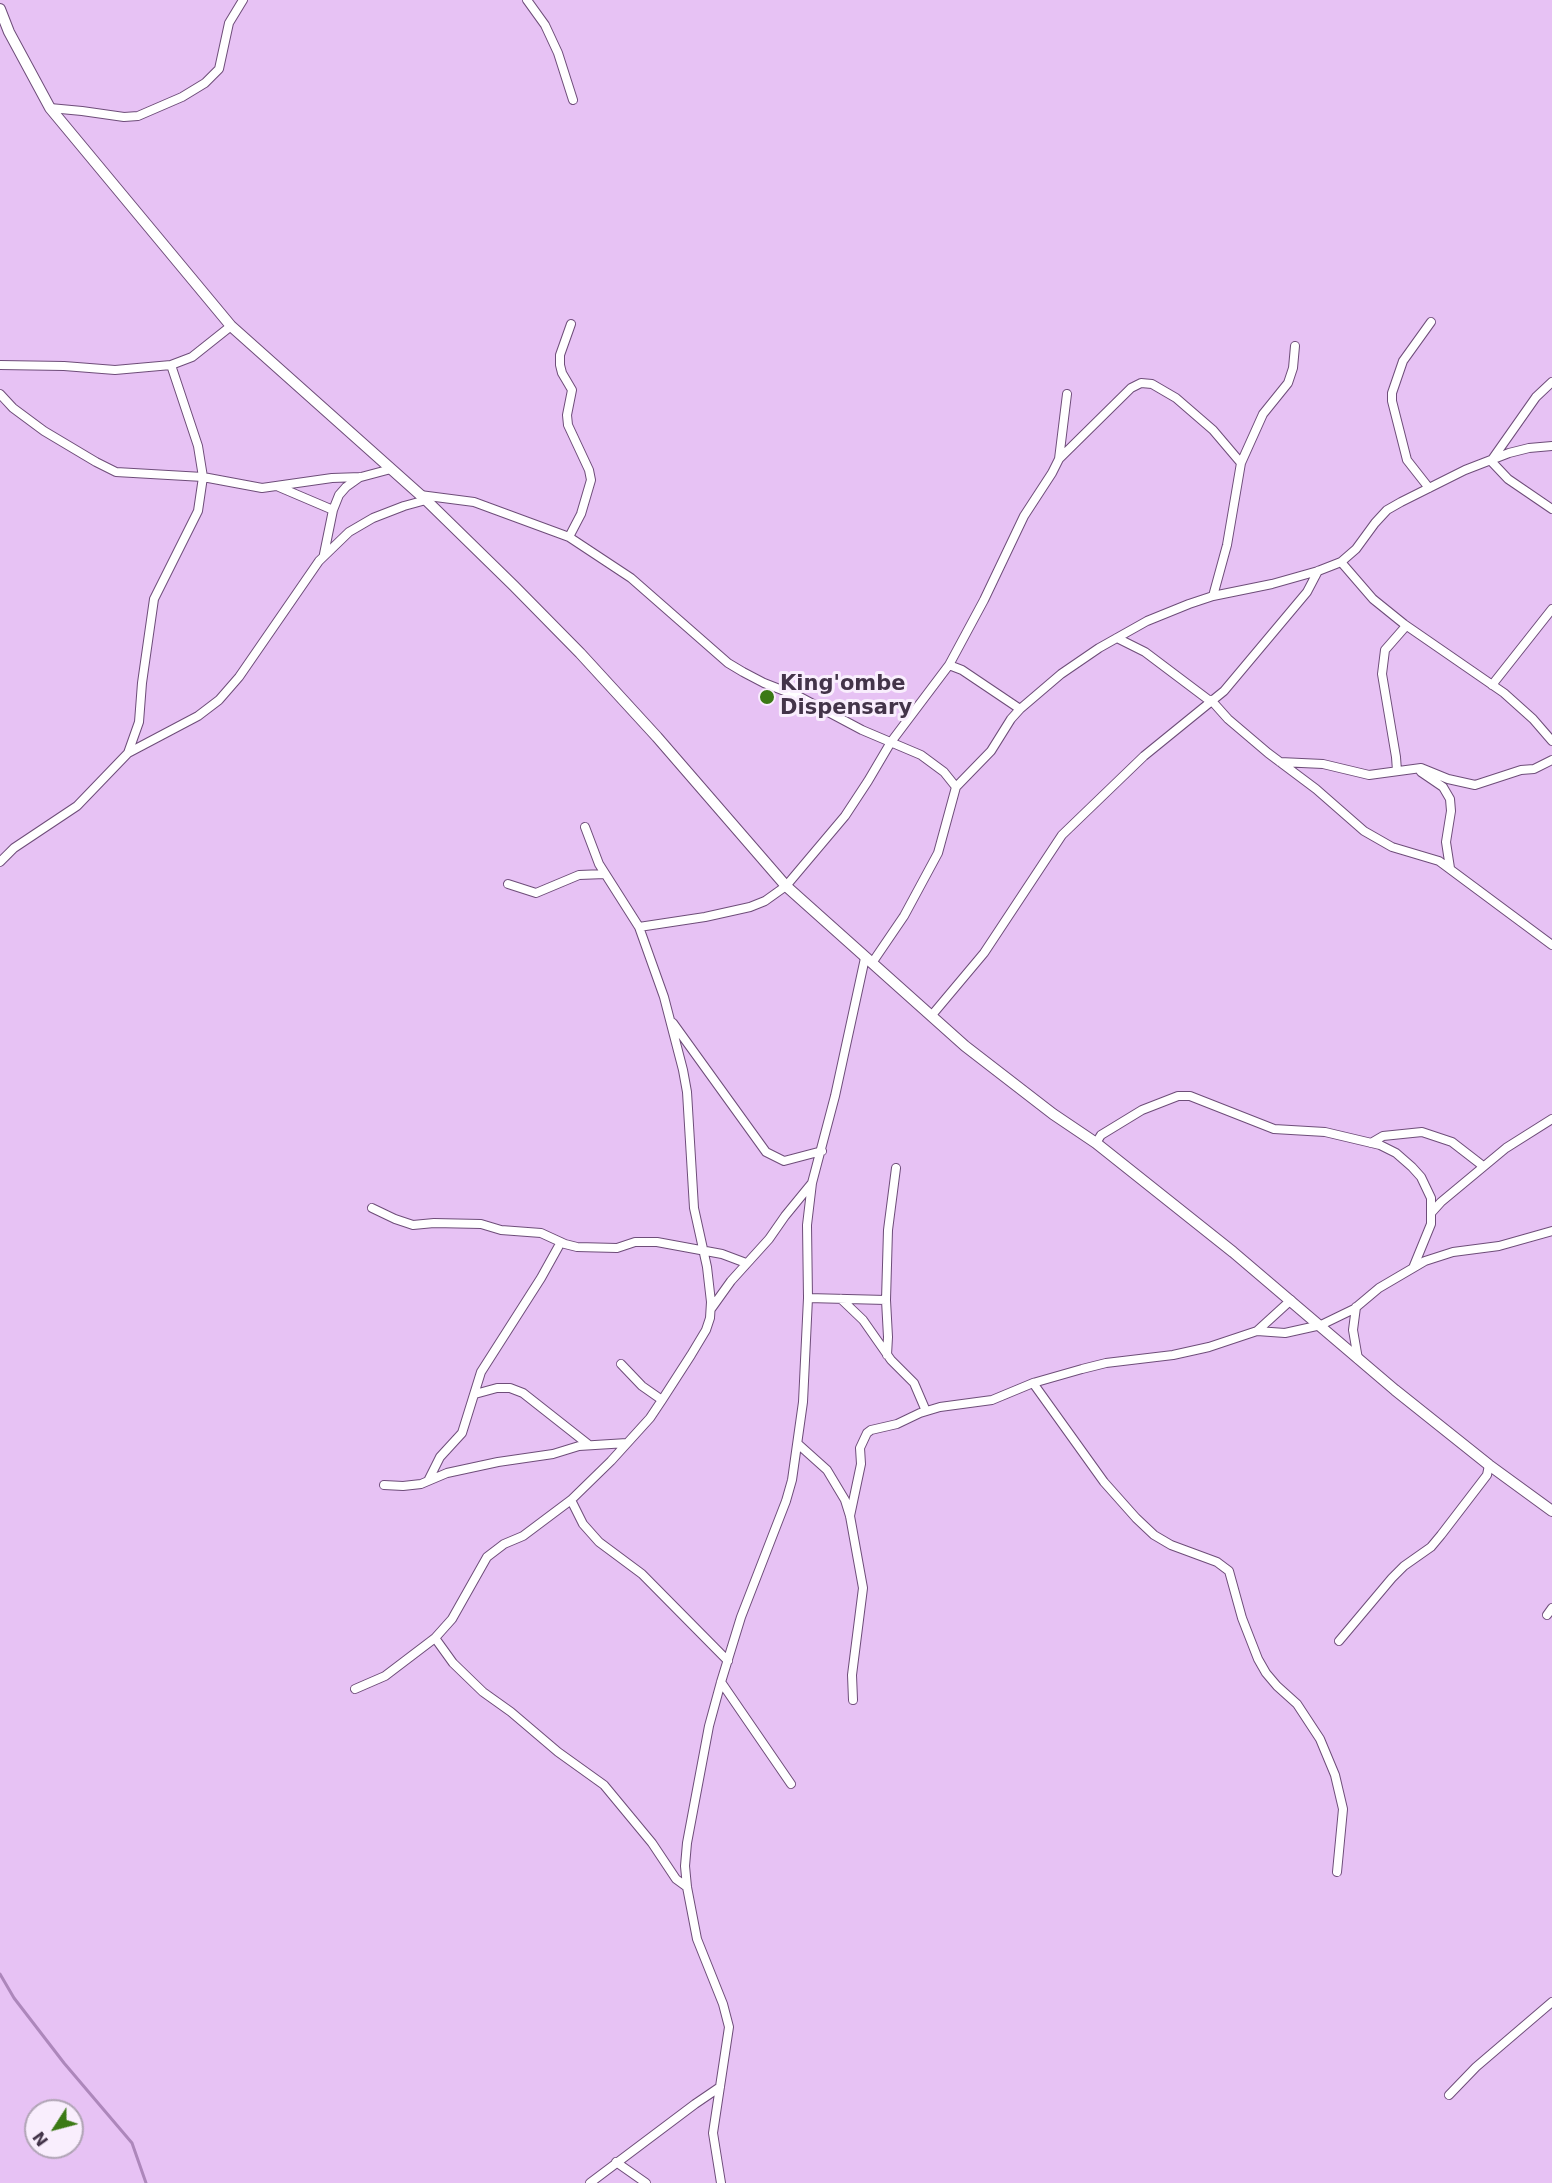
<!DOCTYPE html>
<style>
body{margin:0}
#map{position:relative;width:1552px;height:2183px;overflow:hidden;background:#e7c2f4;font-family:"DejaVu Sans",sans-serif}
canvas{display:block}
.north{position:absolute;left:24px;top:2099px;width:60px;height:60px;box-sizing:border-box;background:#f9eefd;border:2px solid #b0a4b5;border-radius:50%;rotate:234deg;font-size:16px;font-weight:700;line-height:24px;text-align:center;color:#433449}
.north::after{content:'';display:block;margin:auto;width:21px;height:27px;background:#3b7915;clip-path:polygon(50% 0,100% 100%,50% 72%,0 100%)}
</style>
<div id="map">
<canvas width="1552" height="2183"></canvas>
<div class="north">N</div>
</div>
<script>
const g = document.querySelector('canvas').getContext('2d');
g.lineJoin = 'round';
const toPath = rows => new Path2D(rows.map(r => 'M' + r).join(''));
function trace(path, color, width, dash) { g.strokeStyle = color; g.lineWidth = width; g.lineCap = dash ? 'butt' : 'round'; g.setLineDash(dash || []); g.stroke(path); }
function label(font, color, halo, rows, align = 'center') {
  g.font = font + ' "DejaVu Sans",sans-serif'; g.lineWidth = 6; g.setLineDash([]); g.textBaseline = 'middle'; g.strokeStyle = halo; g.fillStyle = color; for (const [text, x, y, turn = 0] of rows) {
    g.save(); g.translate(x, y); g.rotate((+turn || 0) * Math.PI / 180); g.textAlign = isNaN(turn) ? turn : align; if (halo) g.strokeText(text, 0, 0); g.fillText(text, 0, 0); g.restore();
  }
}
trace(toPath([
 [0,1974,14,1998,64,2063,132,2143,146,2183]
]), '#ad87bb', 3);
const minor = toPath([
 [527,0,545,25,558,53,573,100],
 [50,108,82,111,124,117,138,116,182,97,205,83,219,69,229,23,243,0],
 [0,365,64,366,115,370,171,365,192,357,231,326],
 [1552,382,1536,397,1491,461,1508,479,1552,509],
 [0,394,13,408,44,431,96,462,116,472,203,477,262,488,332,478,361,477,391,469],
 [1059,459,1131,388,1141,383,1152,384,1176,398,1213,430,1241,463],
 [279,487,333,510],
 [1429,488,1407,460,1392,401,1392,393,1403,361,1431,322],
 [420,495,474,502,569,537,631,578,728,663,743,672,764,683,800,697,862,730,921,755,944,772,956,787],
 [569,537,581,514,591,480,589,470,568,425,567,415,572,390,562,373,560,365,560,355,571,324],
 [324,554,333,510,339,495,346,487,360,477],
 [1341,562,1373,599,1404,624,1504,693,1533,719,1552,741],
 [1213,596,1227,545,1241,463,1263,414,1288,383,1293,368,1295,346],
 [1117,638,1145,652,1210,701],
 [949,665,962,670,1020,709],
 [1492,685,1552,609],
 [1211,700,1228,719,1268,753,1316,789,1364,831,1392,847,1439,861,1552,945],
 [128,753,139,722,142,683,154,599,198,511,203,477,198,446,171,365],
 [1280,762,1323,764,1369,775,1421,768,1448,779,1475,785,1521,770,1534,769,1552,760],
 [1397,771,1396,757,1382,674,1385,650,1406,626],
 [1421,772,1443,787,1450,799,1451,811,1446,842,1450,868],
 [0,862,14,848,77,806,128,753,198,716,219,700,239,677,319,561,349,532,373,518,404,506,426,500],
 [508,884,536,893,579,875,605,874],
 [639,927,705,917,750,907,765,901,786,886,845,816,868,781,891,742,949,665,984,600,1024,516,1052,473,1059,459,1067,394],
 [872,963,904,916,938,853,956,787,991,751,1011,719,1020,709,1061,674,1099,648,1147,621,1189,604,1213,596,1272,584,1318,571,1341,562,1356,549,1375,523,1387,510,1401,502,1465,470,1509,453,1529,448,1552,446],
 [932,1015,984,953,1062,835,1144,756,1224,691,1307,592,1318,571],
 [673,1023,766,1152,784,1161,822,1151],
 [1096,1143,1101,1135,1142,1110,1178,1096,1190,1096,1274,1129,1325,1132,1380,1145,1396,1153,1412,1167,1421,1177,1431,1198,1431,1224,1413,1268],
 [1371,1143,1383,1136,1422,1132,1452,1142,1483,1166],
 [372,1208,395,1219,413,1225,434,1223,481,1224,501,1230,541,1233,565,1244,577,1247,617,1248,635,1242,657,1242,722,1254,746,1263],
 [1432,1212,1441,1202,1506,1148,1552,1119],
 [808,1298,886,1300],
 [841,1299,863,1320,891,1360,914,1383,926,1411],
 [1356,1307,1353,1330,1358,1359],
 [711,1309,731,1281,769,1239,785,1216,812,1183],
 [1257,1331,1285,1333,1321,1325,1354,1309,1379,1288,1425,1261,1453,1252,1499,1246,1552,1231],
 [887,1355,888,1337,886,1300,888,1230,896,1168],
 [621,1364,642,1386,662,1400],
 [1033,1383,1104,1482,1136,1518,1154,1535,1171,1545,1217,1562,1229,1571,1242,1618,1258,1659,1266,1673,1277,1686,1297,1704,1320,1739,1335,1775,1343,1809,1337,1872],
 [475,1394,497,1388,510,1388,523,1393,589,1445],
 [798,1444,827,1470,845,1500,850,1516,863,1588,852,1675,853,1700],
 [428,1481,440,1457,462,1433,481,1372,541,1278,561,1242],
 [384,1485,403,1486,421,1484,447,1473,498,1462,553,1454,579,1446,627,1443],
 [571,1500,583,1524,599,1542,642,1574,728,1661],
 [850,1516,861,1464,860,1448,867,1433,871,1430,897,1424,920,1413,940,1407,992,1400,1033,1383,1082,1369,1106,1363,1173,1355,1209,1347,1257,1331,1291,1300],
 [1547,1615,1552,1608],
 [435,1638,453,1663,483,1692,511,1712,558,1752,604,1785,652,1843,676,1879,687,1887],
 [1339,1641,1392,1578,1404,1566,1431,1547,1441,1535,1487,1475,1489,1465],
 [721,1682,791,1784],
 [355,1689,385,1676,435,1638,452,1619,487,1557,504,1544,523,1536,571,1500,611,1461,650,1418,662,1400,691,1355,706,1330,710,1318,711,1302,707,1267,694,1208,687,1092,683,1070,664,997,639,927,599,864,585,827],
 [1449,2095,1476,2067,1552,2002],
 [616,2162,646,2183],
 [590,2183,695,2104,720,2087],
 [721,2183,713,2133,729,2027,723,2004,697,1939,687,1887,685,1866,687,1843,709,1726,721,1682,741,1617,786,1501,792,1480,803,1402,808,1298,807,1225,812,1183,835,1096,865,958]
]);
const tertiary = toPath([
 [0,9,9,32,50,108,231,326,426,500,514,586,580,653,657,737,786,886,965,1046,1053,1114,1096,1143,1233,1252,1395,1390,1489,1465,1552,1511]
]);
trace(minor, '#6e4d79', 10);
trace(tertiary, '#6e4d79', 12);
trace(minor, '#fff', 8);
trace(tertiary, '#fff', 10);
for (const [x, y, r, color] of [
 [767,697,8,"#3b7915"]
]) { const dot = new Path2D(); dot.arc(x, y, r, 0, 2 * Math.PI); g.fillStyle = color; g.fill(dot); trace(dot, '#f9eefd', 2); }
label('bold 21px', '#433449', '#f9eefd', [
 ["King'ombe",780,685],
 ["Dispensary",780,709]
], 'left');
</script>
